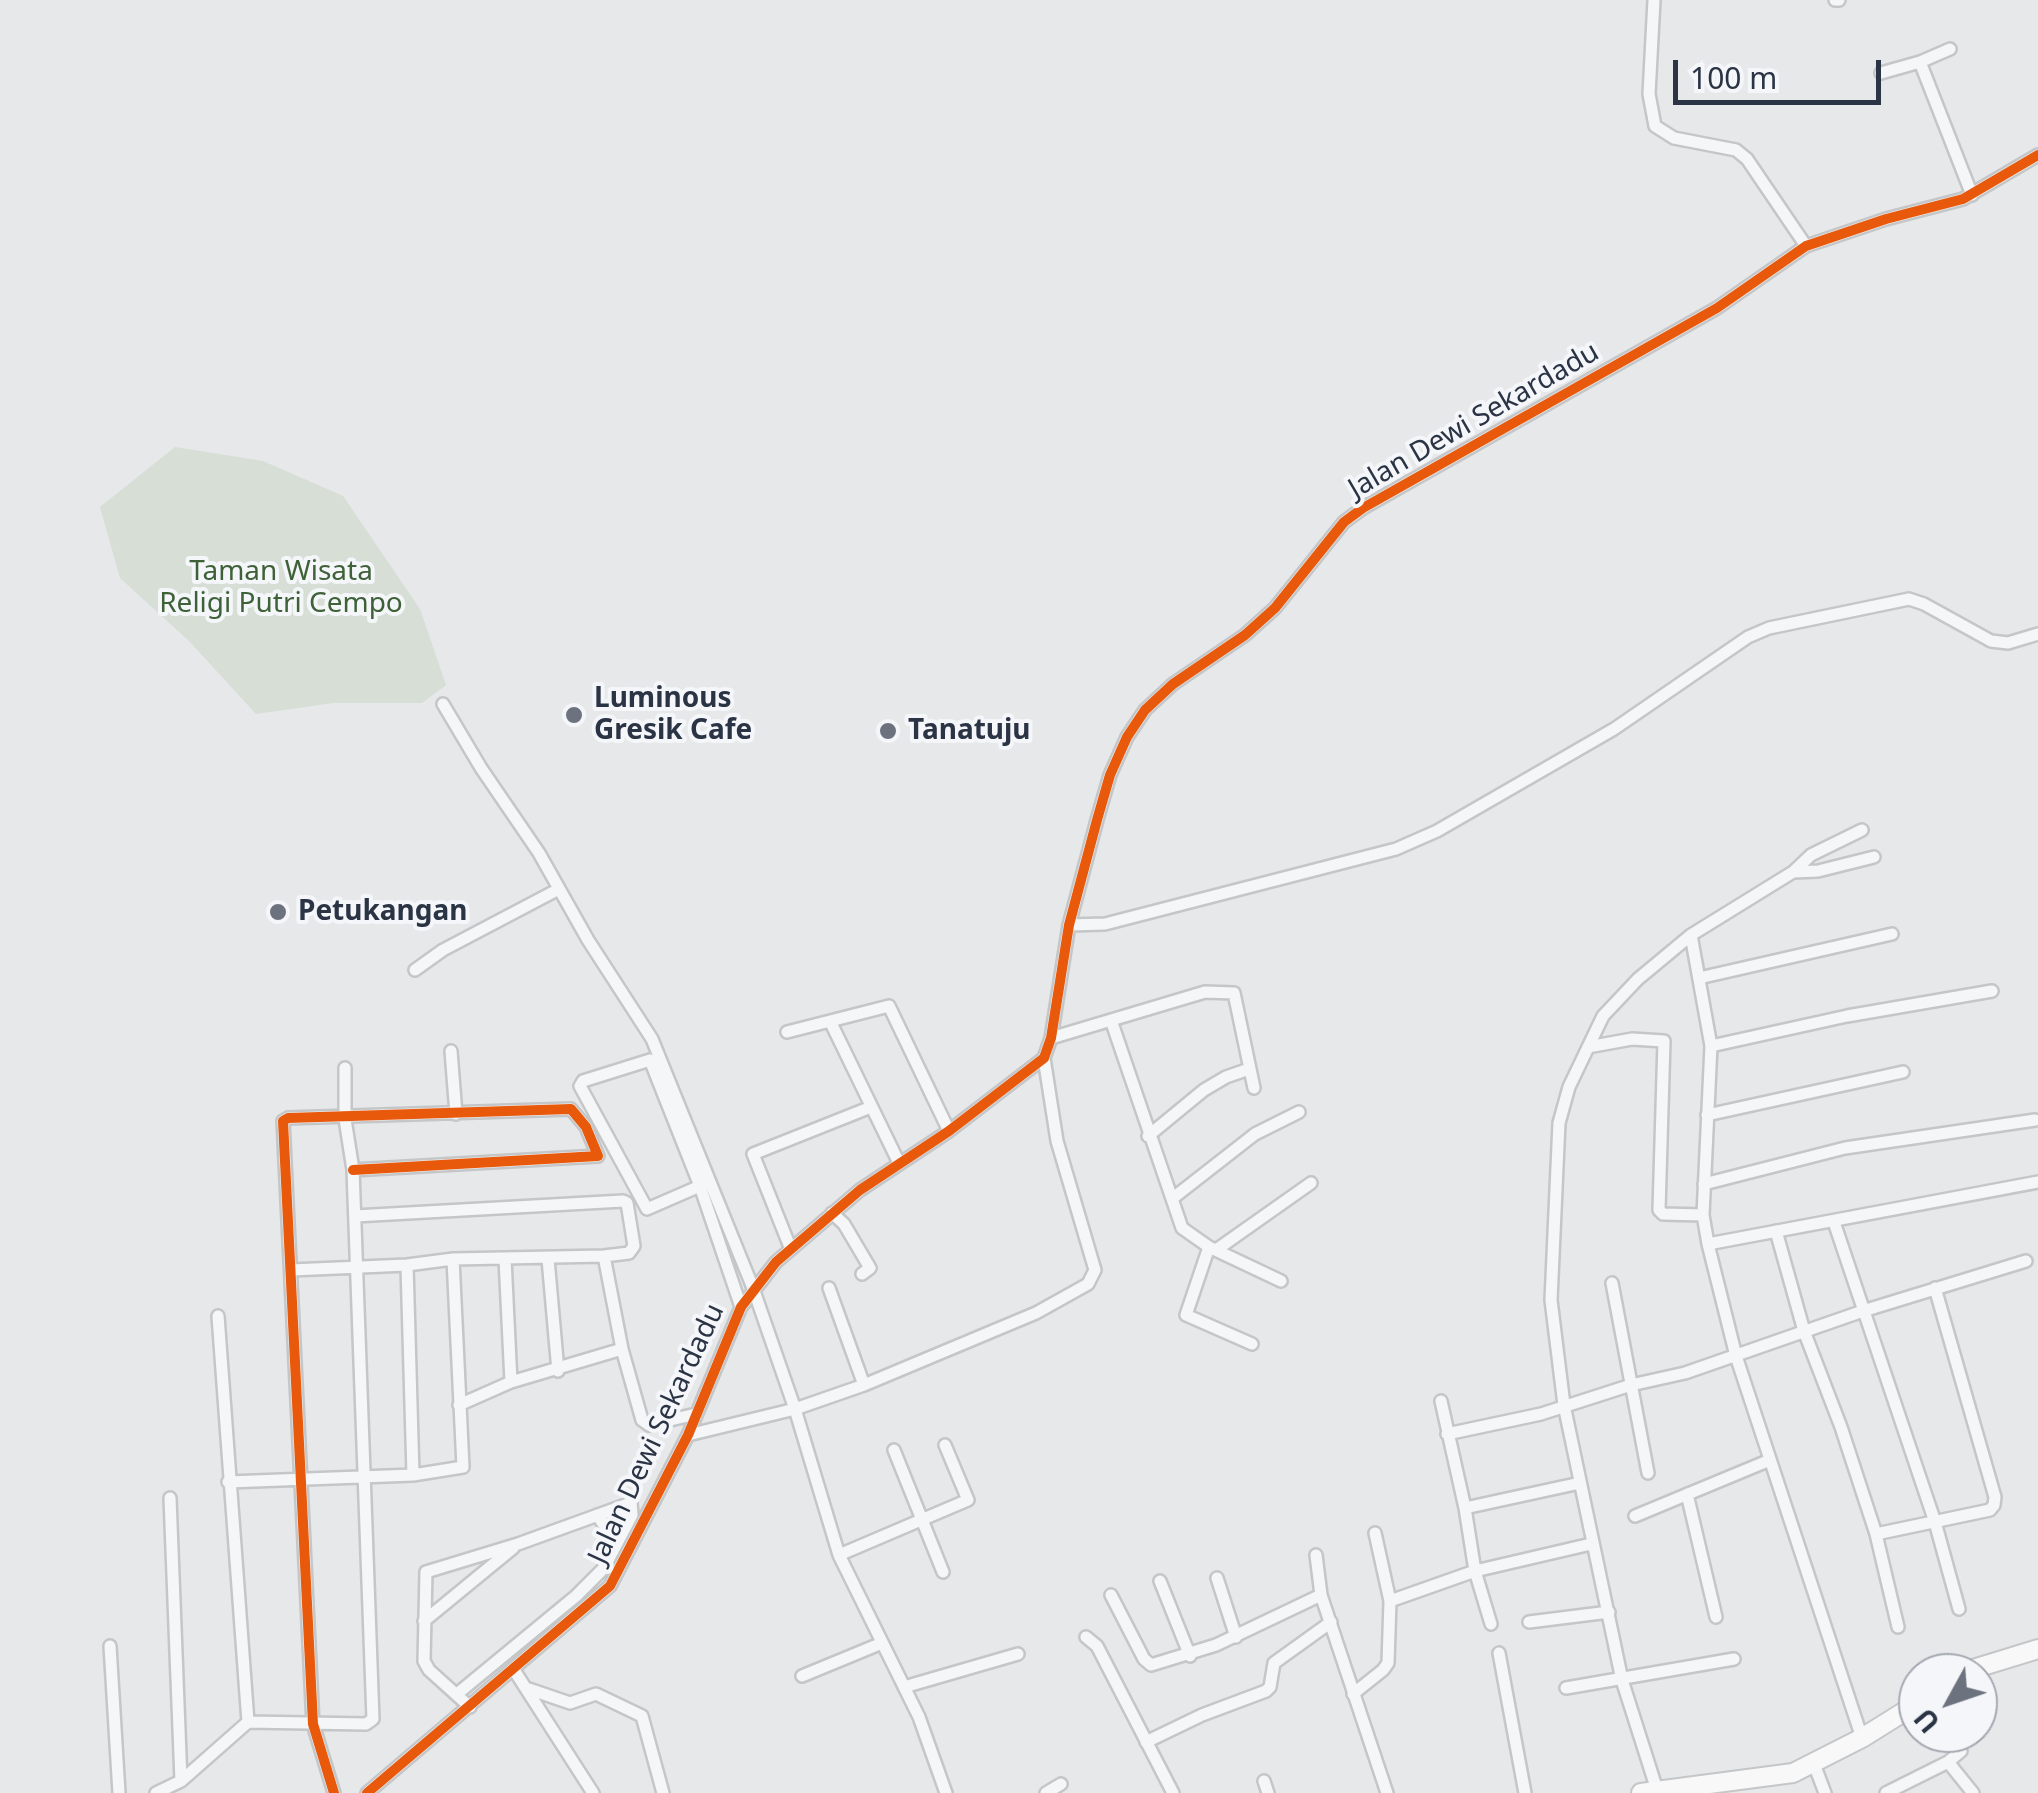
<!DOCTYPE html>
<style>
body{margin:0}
#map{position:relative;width:2038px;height:1793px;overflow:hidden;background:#e6e8ea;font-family:"Noto Sans",sans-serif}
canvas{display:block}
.north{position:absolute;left:1898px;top:1653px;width:100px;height:100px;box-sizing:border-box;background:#f4f6f9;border:2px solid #a4a8b1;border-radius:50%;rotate:230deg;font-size:28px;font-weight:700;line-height:40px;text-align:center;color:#2b3445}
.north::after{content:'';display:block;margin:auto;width:35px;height:45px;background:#6c737f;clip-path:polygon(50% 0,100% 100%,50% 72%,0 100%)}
.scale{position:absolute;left:1673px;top:60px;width:208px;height:45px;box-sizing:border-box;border:5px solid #2b3445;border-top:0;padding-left:12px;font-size:30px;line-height:35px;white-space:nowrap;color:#2b3445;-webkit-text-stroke:8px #f4f6f9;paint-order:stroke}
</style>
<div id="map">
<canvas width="2038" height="1793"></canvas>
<div class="north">U</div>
<div class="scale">100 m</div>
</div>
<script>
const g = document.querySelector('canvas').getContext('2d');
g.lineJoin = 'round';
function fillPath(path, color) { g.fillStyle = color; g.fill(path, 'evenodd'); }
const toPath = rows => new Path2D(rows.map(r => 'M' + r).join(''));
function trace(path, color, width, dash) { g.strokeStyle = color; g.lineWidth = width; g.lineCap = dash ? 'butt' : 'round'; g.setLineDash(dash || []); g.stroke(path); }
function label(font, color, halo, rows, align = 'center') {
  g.font = font + ' "Noto Sans",sans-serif'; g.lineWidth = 8; g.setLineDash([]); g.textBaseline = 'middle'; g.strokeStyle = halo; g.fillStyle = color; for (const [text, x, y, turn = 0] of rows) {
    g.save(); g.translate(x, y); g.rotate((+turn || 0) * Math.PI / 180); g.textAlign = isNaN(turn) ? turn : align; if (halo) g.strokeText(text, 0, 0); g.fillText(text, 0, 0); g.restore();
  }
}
fillPath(toPath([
 [175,447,263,461,343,496,420,609,446,685,422,703,333,703,256,714,189,641,120,578,100,507]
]), '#d6ded6');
const street = toPath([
 [1654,0,1649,94,1655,126,1674,138,1736,150,1747,159,1806,246],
 [1835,0,1839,0],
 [1920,62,1950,49],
 [1881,73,1920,62,1972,195],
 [443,704,481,768,539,853,588,940,652,1039,753,1288,795,1409,839,1555,919,1717,946,1793],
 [1793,872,1818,871,1874,857],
 [1069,925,1105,924,1396,849,1437,831,1614,729,1748,637,1769,628,1909,599,1924,604,1991,641,2008,643,2038,634],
 [1691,935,1711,1046,1703,1215,1708,1244,1736,1356,1862,1738],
 [415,970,443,950,559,889],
 [1699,978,1892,934],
 [1111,1020,1182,1228,1209,1247,1281,1281],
 [831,1023,899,1163],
 [787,1032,889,1006,949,1131],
 [1051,1038,1205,992,1234,993,1254,1088],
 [1711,1046,1847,1016,1992,991],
 [1588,1047,1632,1039,1664,1041,1659,1210,1663,1214,1703,1215],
 [451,1051,456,1114],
 [650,1060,700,1186,647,1209,580,1086,583,1081,650,1060],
 [1707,1115,1903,1072],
 [1148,1136,1204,1090,1226,1077,1249,1069],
 [1704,1184,1845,1148,2035,1120],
 [700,1186,741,1307],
 [1173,1198,1255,1134,1299,1112],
 [832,1213,844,1224,870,1268,862,1274],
 [1834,1222,1935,1522,1959,1609],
 [1776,1231,1804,1331,1841,1427,1876,1534,1898,1627],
 [1708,1244,2038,1182],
 [790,1247,753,1154,871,1107],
 [1209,1247,1186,1315,1252,1344],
 [1216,1250,1311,1183],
 [604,1256,622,1349,642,1420,649,1425,696,1414],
 [505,1259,511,1382],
 [548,1259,558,1371],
 [407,1265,413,1475],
 [291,1270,407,1265,453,1259,604,1256,629,1253,634,1246,627,1203,623,1201,355,1216],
 [1612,1283,1648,1473],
 [829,1288,864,1385],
 [1441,1401,1465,1508,1475,1571,1491,1624],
 [459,1405,511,1382,622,1349],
 [1447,1434,1541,1414,1631,1385,1685,1373,1863,1311,2026,1261],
 [688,1435,795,1409,864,1385,1036,1313,1088,1284,1095,1270,1057,1141,1044,1058],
 [894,1450,943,1572],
 [228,1482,413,1475,463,1467,453,1259],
 [1687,1494,1716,1617],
 [170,1498,181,1781],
 [1465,1508,1580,1483],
 [597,1515,617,1543],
 [1635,1516,1770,1460],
 [1375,1533,1390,1601,1475,1571,1591,1544],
 [1876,1534,1990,1510,1994,1505,1995,1497,1935,1288],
 [839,1555,968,1500,945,1445],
 [1316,1555,1321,1595],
 [1217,1578,1236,1637],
 [1160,1581,1190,1656],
 [1111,1595,1144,1659,1151,1665,1216,1645,1321,1595,1387,1793],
 [424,1621,513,1548],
 [1529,1622,1609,1612],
 [1086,1637,1097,1646,1173,1793],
 [110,1646,119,1793],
 [1499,1653,1525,1793],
 [514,1670,593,1793],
 [802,1676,882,1643],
 [904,1687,1018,1654],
 [1566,1688,1734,1659],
 [529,1689,570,1703,596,1694,642,1716,663,1793],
 [457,1694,576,1596,604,1568,632,1515,631,1503,518,1544,426,1572,424,1661,429,1670,470,1707],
 [1353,1694,1383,1670,1388,1663,1390,1601],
 [248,1722,366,1724,373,1719,353,1170,345,1119,345,1068],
 [1146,1742,1202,1715,1266,1691,1270,1687,1274,1663,1331,1622],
 [1948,1762,1973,1793],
 [1814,1764,1825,1793],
 [1264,1781,1268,1793],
 [1657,1790,1622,1680,1564,1405,1551,1300,1559,1123,1569,1087,1603,1016,1638,979,1691,935,1793,872,1811,855,1862,830],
 [156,1793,181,1781,248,1722,218,1316],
 [334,1793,313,1724,283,1121,288,1118,571,1109,586,1127,598,1156,353,1170],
 [367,1793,610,1586,688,1435,741,1307,776,1262,860,1190,949,1131,1044,1058,1051,1038,1069,925,1097,820,1110,775,1127,737,1145,710,1173,684,1245,635,1275,608,1344,522,1363,508,1717,308,1806,246,1886,219,1963,199,2038,155],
 [1046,1793,1061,1784],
 [1886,1793,1948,1762,1961,1751]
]);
const secondary = toPath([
 [1960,1673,2038,1649],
 [1641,1793,1793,1773,1862,1738,1918,1703]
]);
trace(street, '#c4c6c8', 16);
trace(secondary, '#c4c6c8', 22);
trace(street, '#f5f6f7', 11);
trace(secondary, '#f8f8f8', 18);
trace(toPath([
 [334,1793,313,1724,283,1121,288,1118,571,1109,586,1127,598,1156,353,1170],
 [367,1793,610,1586,688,1435,741,1307,776,1262,860,1190,949,1131,1044,1058,1051,1038,1069,925,1097,820,1110,775,1127,737,1145,710,1173,684,1245,635,1275,608,1344,522,1363,508,1717,308,1806,246,1886,219,1963,199,2038,155]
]), '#e8590c', 10);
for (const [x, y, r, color] of [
 [574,715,10,"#6c737f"],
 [888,731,10,"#6c737f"],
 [278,912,10,"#6c737f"]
]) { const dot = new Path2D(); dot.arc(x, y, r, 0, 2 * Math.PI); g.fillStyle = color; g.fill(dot); trace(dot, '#f4f6f9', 4); }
label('28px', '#2b3445', '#f4f6f9', [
 ["Jalan Dewi Sekardadu",1474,421,-30],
 ["Jalan Dewi Sekardadu",657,1434,-65]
]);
label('28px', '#3f6138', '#f4f6f9', [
 ["Taman Wisata",281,572],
 ["Religi Putri Cempo",281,604]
]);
label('bold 28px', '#2b3445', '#f4f6f9', [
 ["Luminous",594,699],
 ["Gresik Cafe",594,731],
 ["Tanatuju",908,731],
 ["Petukangan",298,912]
], 'left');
</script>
